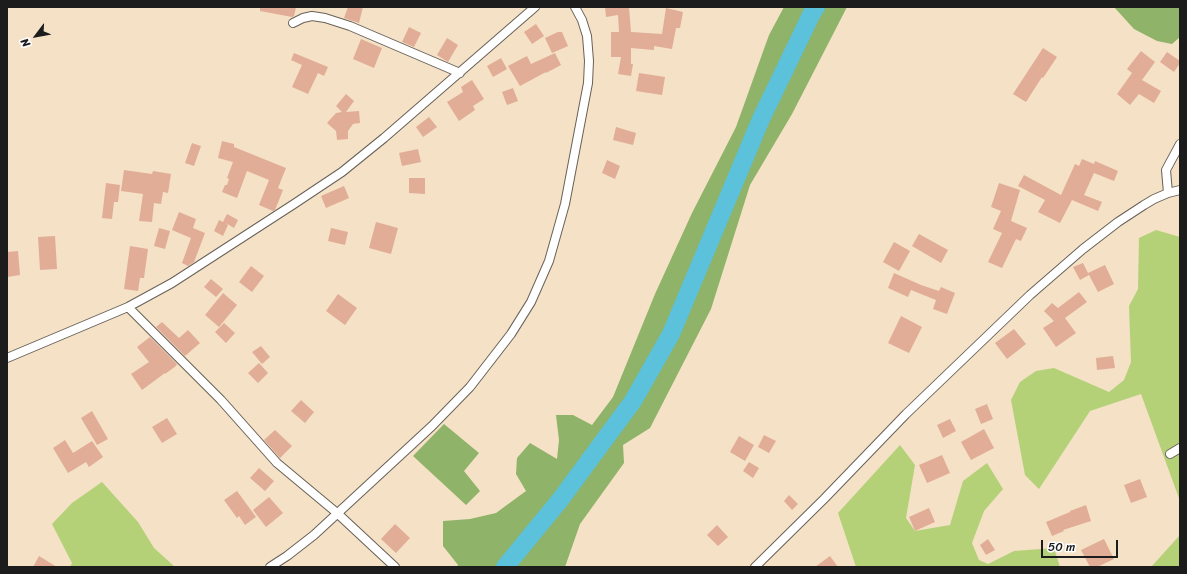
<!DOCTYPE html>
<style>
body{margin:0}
#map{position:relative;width:1187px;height:574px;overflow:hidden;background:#f4e1c6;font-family:Sriracha,sans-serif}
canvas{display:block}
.frame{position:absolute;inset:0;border:8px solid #1c1c1c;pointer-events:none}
.north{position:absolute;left:16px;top:16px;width:40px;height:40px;-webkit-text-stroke:3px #fff;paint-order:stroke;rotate:238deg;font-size:11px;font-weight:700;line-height:16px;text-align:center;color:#1c1c1c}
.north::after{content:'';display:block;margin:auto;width:14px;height:18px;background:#1c1c1c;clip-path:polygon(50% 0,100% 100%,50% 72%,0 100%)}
.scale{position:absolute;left:1041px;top:540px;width:77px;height:18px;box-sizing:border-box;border:2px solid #1c1c1c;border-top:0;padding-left:5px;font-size:12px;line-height:14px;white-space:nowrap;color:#1c1c1c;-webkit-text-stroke:3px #fff;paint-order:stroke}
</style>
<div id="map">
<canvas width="1187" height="574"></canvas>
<div class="frame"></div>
<div class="north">N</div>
<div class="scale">50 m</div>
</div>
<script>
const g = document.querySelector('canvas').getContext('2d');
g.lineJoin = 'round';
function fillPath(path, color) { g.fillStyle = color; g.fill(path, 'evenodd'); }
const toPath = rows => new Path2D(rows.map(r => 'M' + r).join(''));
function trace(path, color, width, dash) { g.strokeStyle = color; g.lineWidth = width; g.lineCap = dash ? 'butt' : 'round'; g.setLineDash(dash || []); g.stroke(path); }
fillPath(toPath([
 [1156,230,1180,237,1180,501,1141,394,1090,411,1039,489,1025,475,1011,400,1020,382,1036,371,1054,368,1109,392,1124,380,1131,362,1129,306,1138,289,1139,238],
 [900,445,915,465,906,518,915,531,950,525,963,481,987,463,1003,489,984,511,972,543,979,560,988,564,1014,551,1054,548,1060,567,856,567,838,513],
 [102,482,138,522,154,548,175,567,70,567,72,563,52,524,72,503],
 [1180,535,1180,567,1151,567]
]), '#b4d178');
fillPath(toPath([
 [784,7,847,7,792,114,750,185,711,309,650,428,623,445,624,463,580,524,565,567,457,567,458,565,443,546,443,521,470,519,496,513,526,491,516,474,517,458,530,443,557,459,559,440,556,415,573,415,592,425,613,397,655,294,692,213,736,127,769,35],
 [1114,7,1180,7,1180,37,1172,44,1157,41,1134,29],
 [444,424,479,453,464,471,480,491,466,505,413,456]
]), '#8fb368');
trace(toPath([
 [505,567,560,500,633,401,671,334,761,119,812,13,816,7]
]), '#5cc1da', 18);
fillPath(toPath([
 [260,7,296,7,294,16,292,17,260,11],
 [348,7,363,7,359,23,344,18],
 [605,7,629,7,631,32,662,34,666,8,683,12,680,28,676,28,672,49,654,46,654,50,631,48,631,64,633,64,631,76,618,74,621,57,611,57,611,32,619,32,618,15,606,17],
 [536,24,544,36,532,44,524,32],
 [409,27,421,33,414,47,402,42],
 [558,32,562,32,568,46,552,53,545,38],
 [447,38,458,45,448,62,437,55],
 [361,39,382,48,374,68,353,59],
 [1043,48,1057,57,1043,78,1042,77,1026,102,1013,94],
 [1141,51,1155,62,1142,80,1161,91,1154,103,1139,94,1130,105,1117,94,1132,73,1127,69],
 [1167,52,1180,61,1180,63,1174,72,1160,62],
 [294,53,328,67,324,76,318,73,308,94,292,87,302,65,291,60],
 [555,53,561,65,546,73,546,72,520,86,508,66,527,56,531,64],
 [501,58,507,69,493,77,487,66],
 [639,73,665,77,662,95,636,91],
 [472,80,484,99,473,106,475,110,459,121,447,102,463,92,461,87],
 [513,88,518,101,507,105,502,92],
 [346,94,354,101,346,112,359,111,360,123,353,124,348,131,348,139,337,140,336,131,327,123,336,113,342,112,336,106],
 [429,117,437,127,423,137,416,127],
 [616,127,636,133,633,145,613,140],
 [222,141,234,144,234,147,286,168,278,188,283,190,275,210,273,211,259,205,269,180,247,171,237,198,222,192,225,185,227,185,229,179,227,178,233,162,218,158],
 [192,143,201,146,194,166,185,163],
 [418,149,421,162,402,166,399,153],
 [1082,159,1094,164,1095,161,1118,171,1114,181,1094,173,1084,195,1102,202,1098,211,1072,200,1060,223,1038,212,1045,200,1018,186,1024,175,1061,195,1075,164,1079,166],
 [607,160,620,166,615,179,602,173],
 [124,170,152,174,153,171,171,174,168,193,163,192,161,204,154,203,152,222,139,221,143,194,121,191],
 [409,178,425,178,425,194,409,193],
 [106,183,120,185,118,202,114,202,112,219,102,218],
 [999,183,1020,190,1011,221,1027,228,1021,241,1016,239,1002,268,988,262,1002,233,993,229,1001,211,991,207],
 [344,186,349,198,326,208,321,196],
 [179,212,196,219,193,228,205,233,194,262,188,266,182,263,191,238,172,230],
 [227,214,238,220,234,228,226,223,228,225,223,236,214,231,219,220,223,222],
 [376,222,398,228,391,254,369,248],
 [159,228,170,231,165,249,154,246],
 [331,228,348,232,345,245,328,241],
 [919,234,948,250,941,263,912,246],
 [55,236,57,269,40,270,38,237],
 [894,242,910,251,899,271,883,262],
 [130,246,148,249,144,278,140,278,138,291,124,289],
 [18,251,20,275,7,277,7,252],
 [1083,263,1089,275,1080,280,1073,267],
 [1105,265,1114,284,1098,292,1088,273],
 [251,266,264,276,252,292,239,282],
 [894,273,921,285,939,291,941,287,955,293,947,314,933,309,936,300,911,290,908,297,888,288],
 [211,279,223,289,216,297,204,287],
 [1079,292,1087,302,1065,318,1076,333,1056,347,1043,328,1054,321,1044,311,1052,303,1058,308],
 [223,293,237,305,219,327,205,315],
 [338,294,357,308,345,325,326,311],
 [901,316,922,327,909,353,888,343],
 [162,322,179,338,188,330,200,343,185,356,156,327],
 [224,323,235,333,226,343,215,332],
 [1014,329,1026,344,1007,359,995,343],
 [150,337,177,364,176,366,165,374,165,373,142,390,131,374,149,362,137,347],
 [261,346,270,357,262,364,252,352],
 [1113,356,1115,368,1097,370,1096,358],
 [259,363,268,373,258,383,248,373],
 [301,400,314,412,305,423,291,411],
 [987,404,993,419,981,424,975,409],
 [92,411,108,439,97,445,81,418],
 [167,418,177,434,162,443,152,427],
 [950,419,956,431,943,438,937,425],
 [984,429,994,448,971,460,961,442],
 [275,430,292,446,280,458,264,440],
 [764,435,776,441,769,453,758,447],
 [739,436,754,445,745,461,730,452],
 [65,440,73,453,92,441,103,457,89,467,86,462,68,473,53,448],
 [942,455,950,473,927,483,919,465],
 [749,462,759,468,753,478,743,471],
 [259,468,274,481,265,491,250,478],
 [1140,479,1147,497,1131,503,1124,485],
 [237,491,256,517,245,525,239,516,237,518,224,500],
 [789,495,798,504,792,510,784,501],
 [269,497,283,513,266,527,253,510],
 [1086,505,1091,521,1063,530,1064,531,1052,536,1046,522,1070,512,1070,511],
 [929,508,935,522,915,531,909,517],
 [395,524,410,538,396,553,381,539],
 [717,525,728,537,718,546,707,535],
 [988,539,995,550,986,555,980,545],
 [1104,539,1114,559,1097,567,1090,567,1081,550],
 [39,556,57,567,33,567],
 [830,556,838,567,815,567]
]), '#e1ad97');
const street = toPath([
 [293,23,303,18,312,16,325,18,350,26,460,73],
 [1168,193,1166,170,1180,144],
 [128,307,221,400,277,463,337,513,395,567],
 [7,358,128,307,172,283,294,204,342,172,384,138,535,7],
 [1170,454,1180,448],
 [270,567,287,556,314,535,432,426,470,387,511,334,531,302,549,261,565,204,588,83,589,61,587,36,582,20,575,7],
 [755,567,824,499,906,414,1030,295,1083,249,1118,222,1144,205,1154,199,1168,193,1180,190]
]);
trace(street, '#686158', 10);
trace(street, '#fff', 8);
</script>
